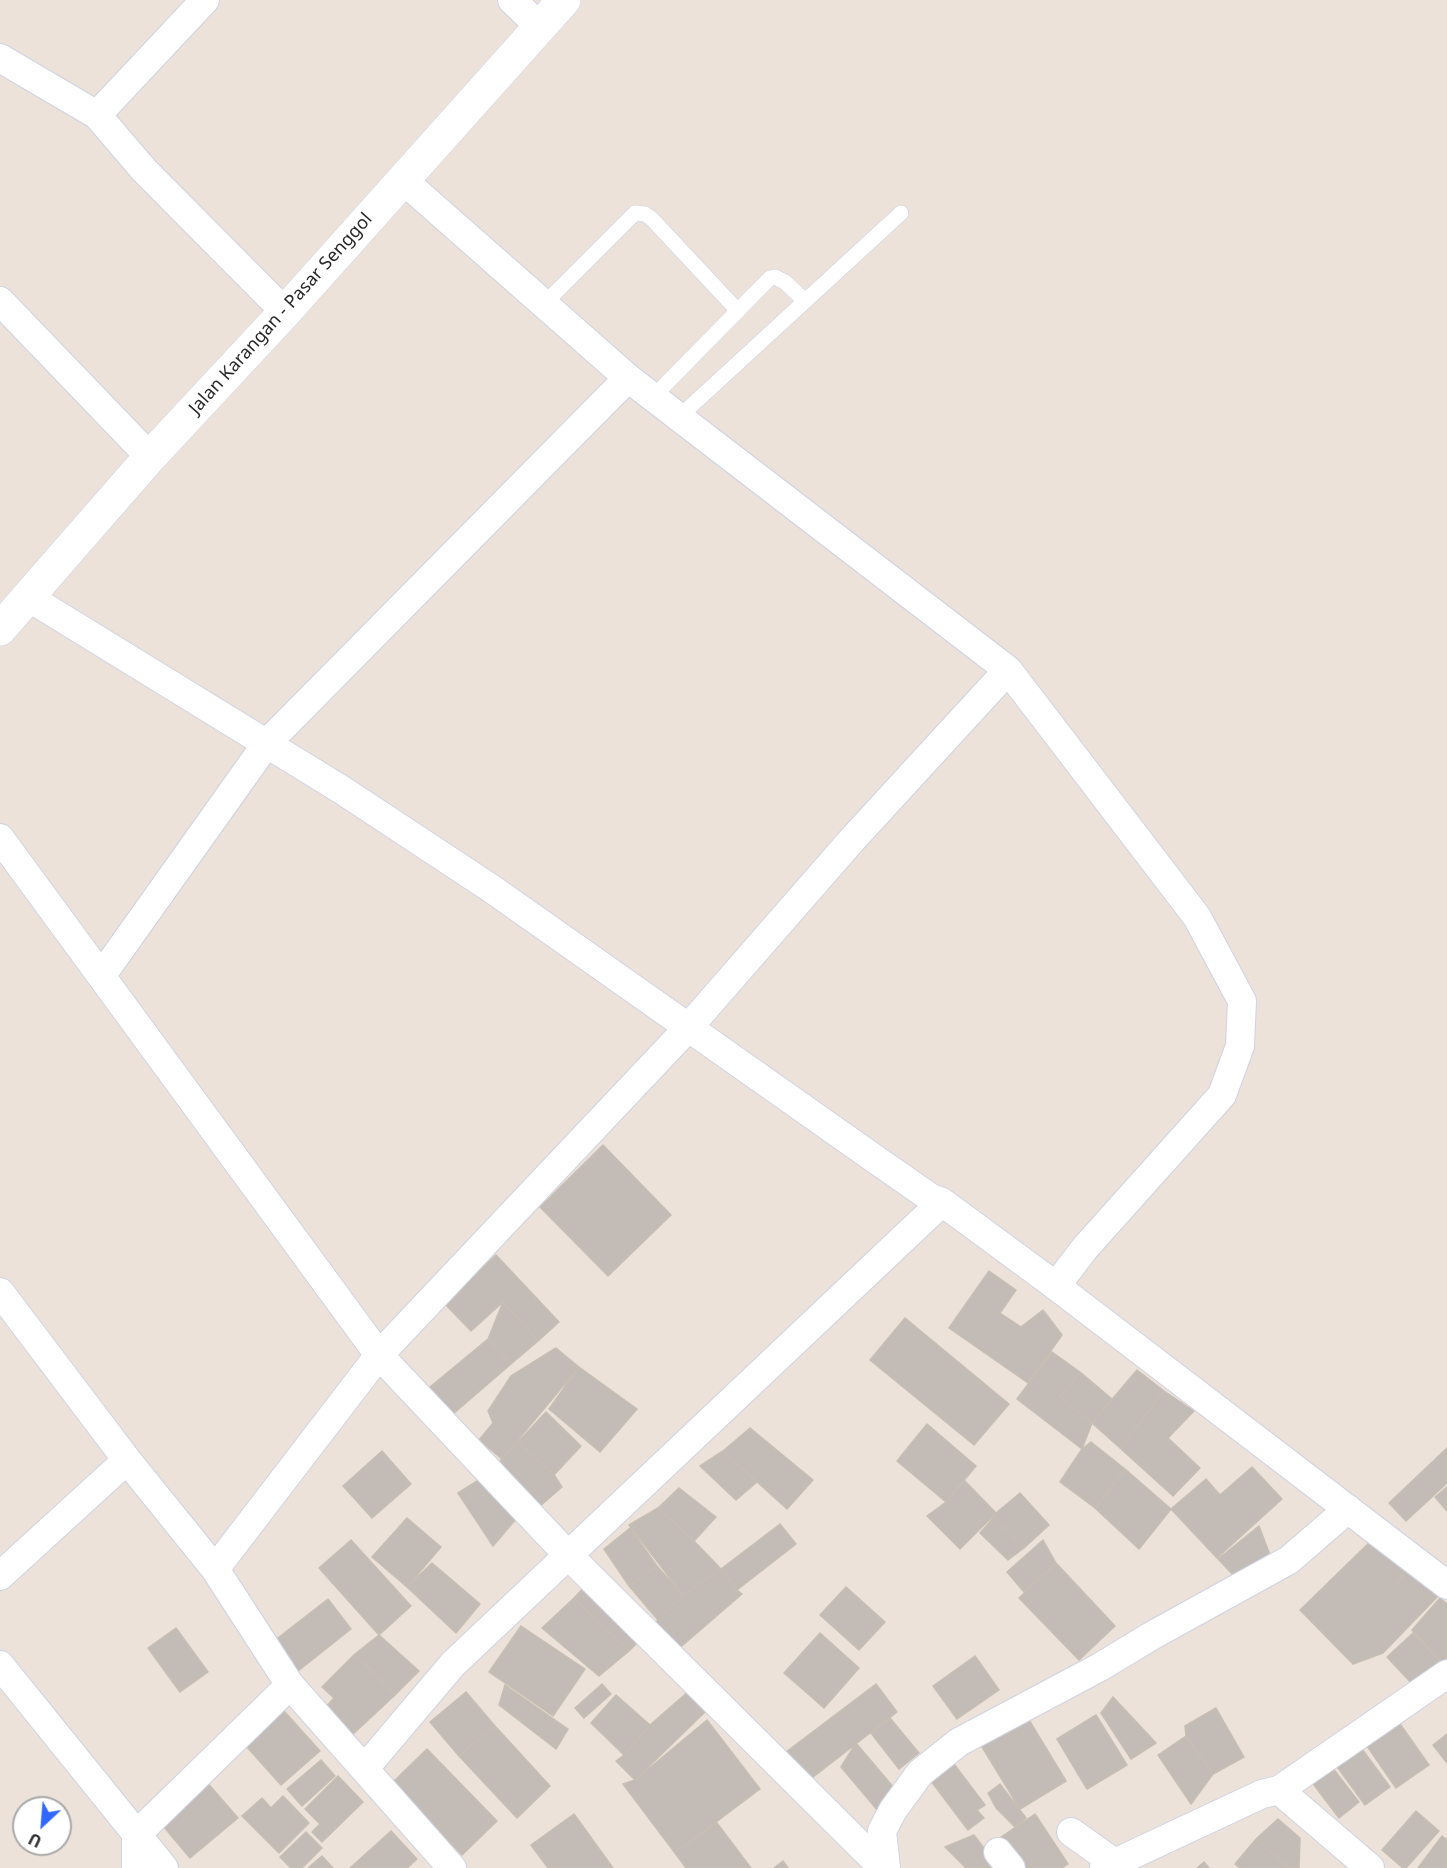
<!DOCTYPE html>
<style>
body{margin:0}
#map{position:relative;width:1447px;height:1868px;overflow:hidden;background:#ece2d9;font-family:"Noto Sans",sans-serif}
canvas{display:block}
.north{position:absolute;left:12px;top:1796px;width:60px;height:60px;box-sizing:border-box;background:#fff;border:2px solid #a9a9a9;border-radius:50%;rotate:206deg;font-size:16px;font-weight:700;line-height:24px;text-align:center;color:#282828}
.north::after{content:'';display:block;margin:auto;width:21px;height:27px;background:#3268ff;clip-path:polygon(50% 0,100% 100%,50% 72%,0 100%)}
</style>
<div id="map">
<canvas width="1447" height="1868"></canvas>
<div class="north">U</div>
</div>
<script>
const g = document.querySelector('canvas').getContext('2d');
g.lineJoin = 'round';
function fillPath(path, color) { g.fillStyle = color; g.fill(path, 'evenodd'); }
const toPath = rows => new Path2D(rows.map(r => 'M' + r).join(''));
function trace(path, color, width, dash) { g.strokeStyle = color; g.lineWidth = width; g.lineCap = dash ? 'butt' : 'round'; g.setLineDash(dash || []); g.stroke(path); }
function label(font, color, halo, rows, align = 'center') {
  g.font = font + ' "Noto Sans",sans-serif'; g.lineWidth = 4.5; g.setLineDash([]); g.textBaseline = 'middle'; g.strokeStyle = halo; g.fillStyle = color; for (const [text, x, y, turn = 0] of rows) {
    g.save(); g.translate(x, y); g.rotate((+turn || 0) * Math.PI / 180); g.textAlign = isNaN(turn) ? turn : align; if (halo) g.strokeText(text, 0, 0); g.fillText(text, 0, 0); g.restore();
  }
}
const building = toPath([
 [603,1145,671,1215,608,1276,540,1207,603,1145],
 [496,1255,559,1322,538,1341,503,1302,471,1331,444,1303,496,1255],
 [989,1271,1016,1290,1000,1313,1021,1327,1043,1310,1062,1335,1028,1383,949,1328,989,1271],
 [503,1302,538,1341,511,1364,488,1339,503,1302],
 [905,1318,1009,1404,974,1445,870,1360,905,1318],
 [488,1339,511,1364,453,1414,430,1387,488,1339],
 [556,1348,579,1367,502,1459,479,1440,493,1423,488,1411,511,1376,556,1348],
 [1052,1352,1080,1372,1060,1397,1092,1423,1082,1449,1017,1399,1052,1352],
 [579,1367,637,1409,600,1452,549,1409,579,1367],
 [1137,1370,1164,1391,1120,1448,1092,1423,1137,1370],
 [1080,1372,1112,1399,1092,1423,1060,1397,1080,1372],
 [1164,1391,1194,1411,1168,1438,1200,1468,1173,1496,1120,1448,1164,1391],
 [546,1412,581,1446,554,1475,518,1442,546,1412],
 [927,1424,976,1466,946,1502,897,1461,927,1424],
 [750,1428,813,1480,787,1509,723,1451,750,1428],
 [518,1442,554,1475,562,1487,539,1507,499,1462,518,1442],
 [1091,1442,1125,1469,1095,1508,1060,1482,1082,1449,1091,1442],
 [1447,1448,1447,1483,1406,1521,1389,1503,1447,1448],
 [382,1451,411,1484,372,1518,343,1486,382,1451],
 [723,1451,757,1482,736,1500,700,1466,723,1451],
 [1252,1467,1282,1499,1217,1558,1171,1509,1206,1479,1220,1495,1252,1467],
 [1125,1469,1171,1509,1139,1549,1095,1508,1125,1469],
 [482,1478,522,1512,493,1546,458,1493,482,1478],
 [964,1480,996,1513,960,1549,927,1516,946,1502,964,1480],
 [1447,1487,1447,1511,1435,1497,1447,1487],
 [679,1488,716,1517,694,1541,658,1508,679,1488],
 [1020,1493,1049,1525,1024,1548,994,1517,996,1513,1020,1493],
 [658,1508,694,1541,721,1569,683,1595,629,1525,658,1508],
 [994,1517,1024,1548,1008,1560,980,1533,994,1517],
 [407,1518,441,1547,407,1587,372,1557,407,1518],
 [780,1524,796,1544,737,1590,721,1569,780,1524],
 [1259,1526,1270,1555,1236,1578,1218,1559,1259,1526],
 [630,1528,657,1566,629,1586,604,1549,630,1528],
 [1375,1537,1407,1570,1396,1585,1408,1570,1438,1596,1383,1653,1353,1664,1300,1610,1375,1537],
 [351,1540,411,1606,379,1635,319,1568,351,1540],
 [1043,1540,1056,1563,1024,1592,1007,1572,1043,1540],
 [432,1563,480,1604,456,1633,407,1587,432,1563],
 [1056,1563,1115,1626,1079,1660,1019,1598,1056,1563],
 [657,1566,683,1595,658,1620,629,1586,657,1566],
 [721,1569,737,1590,742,1594,676,1651,654,1626,658,1620,683,1595,721,1569],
 [589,1582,644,1636,629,1651,574,1598,589,1582],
 [846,1587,885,1622,859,1650,820,1615,846,1587],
 [574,1598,629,1651,599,1676,542,1628,574,1598],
 [1440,1598,1447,1604,1447,1660,1443,1664,1412,1630,1440,1598],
 [328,1599,351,1629,298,1671,274,1641,328,1599],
 [521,1626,585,1669,553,1716,489,1672,521,1626],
 [176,1628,208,1672,180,1692,148,1648,176,1628],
 [820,1633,859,1668,824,1708,784,1673,820,1633],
 [1413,1633,1443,1664,1417,1689,1387,1657,1413,1633],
 [379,1635,419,1671,395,1695,355,1654,379,1635],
 [355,1654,395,1695,351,1736,324,1709,334,1698,322,1687,355,1654],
 [975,1656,999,1690,957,1719,933,1686,975,1656],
 [602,1684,611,1694,584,1718,575,1708,602,1684],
 [876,1684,897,1712,808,1781,786,1752,876,1684],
 [505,1685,568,1729,556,1749,499,1705,505,1685],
 [690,1690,708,1709,635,1780,616,1761,624,1755,650,1725,690,1690],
 [466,1692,495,1726,459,1756,430,1722,466,1692],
 [616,1695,650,1725,624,1755,591,1723,616,1695],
 [1113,1697,1156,1743,1131,1759,1101,1713,1113,1697],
 [1216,1708,1244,1757,1213,1774,1186,1736,1185,1726,1216,1708],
 [284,1711,320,1751,281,1785,246,1746,284,1711],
 [1026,1715,1066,1781,1020,1809,979,1742,1026,1715],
 [1096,1715,1127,1765,1087,1789,1057,1739,1096,1715],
 [890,1718,919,1753,899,1769,871,1733,890,1718],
 [707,1720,760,1789,675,1853,623,1784,635,1780,707,1720],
 [1398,1721,1429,1765,1396,1788,1365,1743,1398,1721],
 [495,1726,550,1786,517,1818,459,1756,495,1726],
 [1447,1734,1447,1763,1433,1745,1447,1734],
 [1186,1736,1213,1774,1191,1804,1158,1755,1186,1736],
 [856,1743,900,1795,879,1812,841,1767,856,1743],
 [1359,1745,1390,1787,1365,1805,1330,1757,1359,1745],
 [427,1749,497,1821,462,1855,392,1783,427,1749],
 [321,1760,335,1776,302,1806,287,1789,321,1760],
 [1328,1762,1359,1802,1339,1818,1308,1777,1328,1762],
 [954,1764,985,1805,977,1810,984,1818,968,1830,931,1781,954,1764],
 [338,1776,363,1802,322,1842,312,1832,320,1824,305,1809,338,1776],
 [205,1780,238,1818,190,1858,158,1820,205,1780],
 [1000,1784,1026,1818,1015,1827,996,1808,988,1793,1000,1784],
 [283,1796,309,1823,279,1853,242,1816,262,1798,271,1808,283,1796],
 [1416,1811,1439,1831,1406,1868,1403,1868,1382,1850,1416,1811],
 [574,1814,613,1868,548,1868,531,1845,574,1814],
 [1035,1814,1068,1864,1062,1868,1022,1868,1001,1837,1035,1814],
 [1278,1819,1300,1838,1299,1868,1290,1868,1256,1839,1278,1819],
 [717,1823,751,1868,686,1868,675,1853,717,1823],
 [391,1831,417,1859,407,1868,350,1868,391,1831],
 [306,1832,322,1848,302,1868,291,1868,280,1857,306,1832],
 [974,1835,999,1868,966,1868,945,1847,974,1835],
 [1442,1836,1447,1840,1447,1868,1418,1868,1442,1836],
 [1256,1839,1290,1868,1240,1868,1235,1864,1256,1839],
 [322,1856,333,1868,308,1868,322,1856],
 [783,1861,788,1868,774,1868,783,1861],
 [1204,1862,1209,1868,1197,1868,1204,1862]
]);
fillPath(building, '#c3bcb6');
trace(building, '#c7beb3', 1.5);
const lane = toPath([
 [544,304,635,213,645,214,652,219,738,311],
 [653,397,770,278,775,277,785,282,805,301],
 [679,417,901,213]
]);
const street = toPath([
 [512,0,540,27],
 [0,58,97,115,144,170,285,312],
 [97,115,205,0],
 [403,180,628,378,1008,670,1197,917,1242,1001,1240,1046,1222,1095,1085,1248,1056,1286],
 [0,301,150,457],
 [28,597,342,790,492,889,875,1159,931,1198,942,1202,1056,1286,1447,1585],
 [0,838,379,1355,568,1555,883,1868],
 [102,975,267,743,628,378],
 [0,1292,127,1460,215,1569,290,1685,452,1868],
 [215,1569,379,1355,687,1029,851,841,1008,670],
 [0,1576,127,1460],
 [0,1665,164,1868],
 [365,1768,453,1664,942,1202],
 [1279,1790,1370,1868],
 [1071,1832,1113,1862],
 [998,1852,1011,1868],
 [136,1868,136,1835,290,1685],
 [886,1868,882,1831,893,1810,920,1773,959,1742,1100,1667,1153,1635,1289,1560,1348,1509],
 [1104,1868,1262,1794,1279,1790,1447,1674]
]);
const secondary = toPath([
 [0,629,150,457,285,312,564,0]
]);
trace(lane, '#ced3e2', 16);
trace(street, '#ced3e2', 30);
trace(secondary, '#ced3e2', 34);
trace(lane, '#fff', 15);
trace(street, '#fff', 28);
trace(secondary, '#fff', 33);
label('18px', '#282828', '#fff', [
 ["Jalan Karangan - Pasar Senggol",281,314,-48]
]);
</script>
